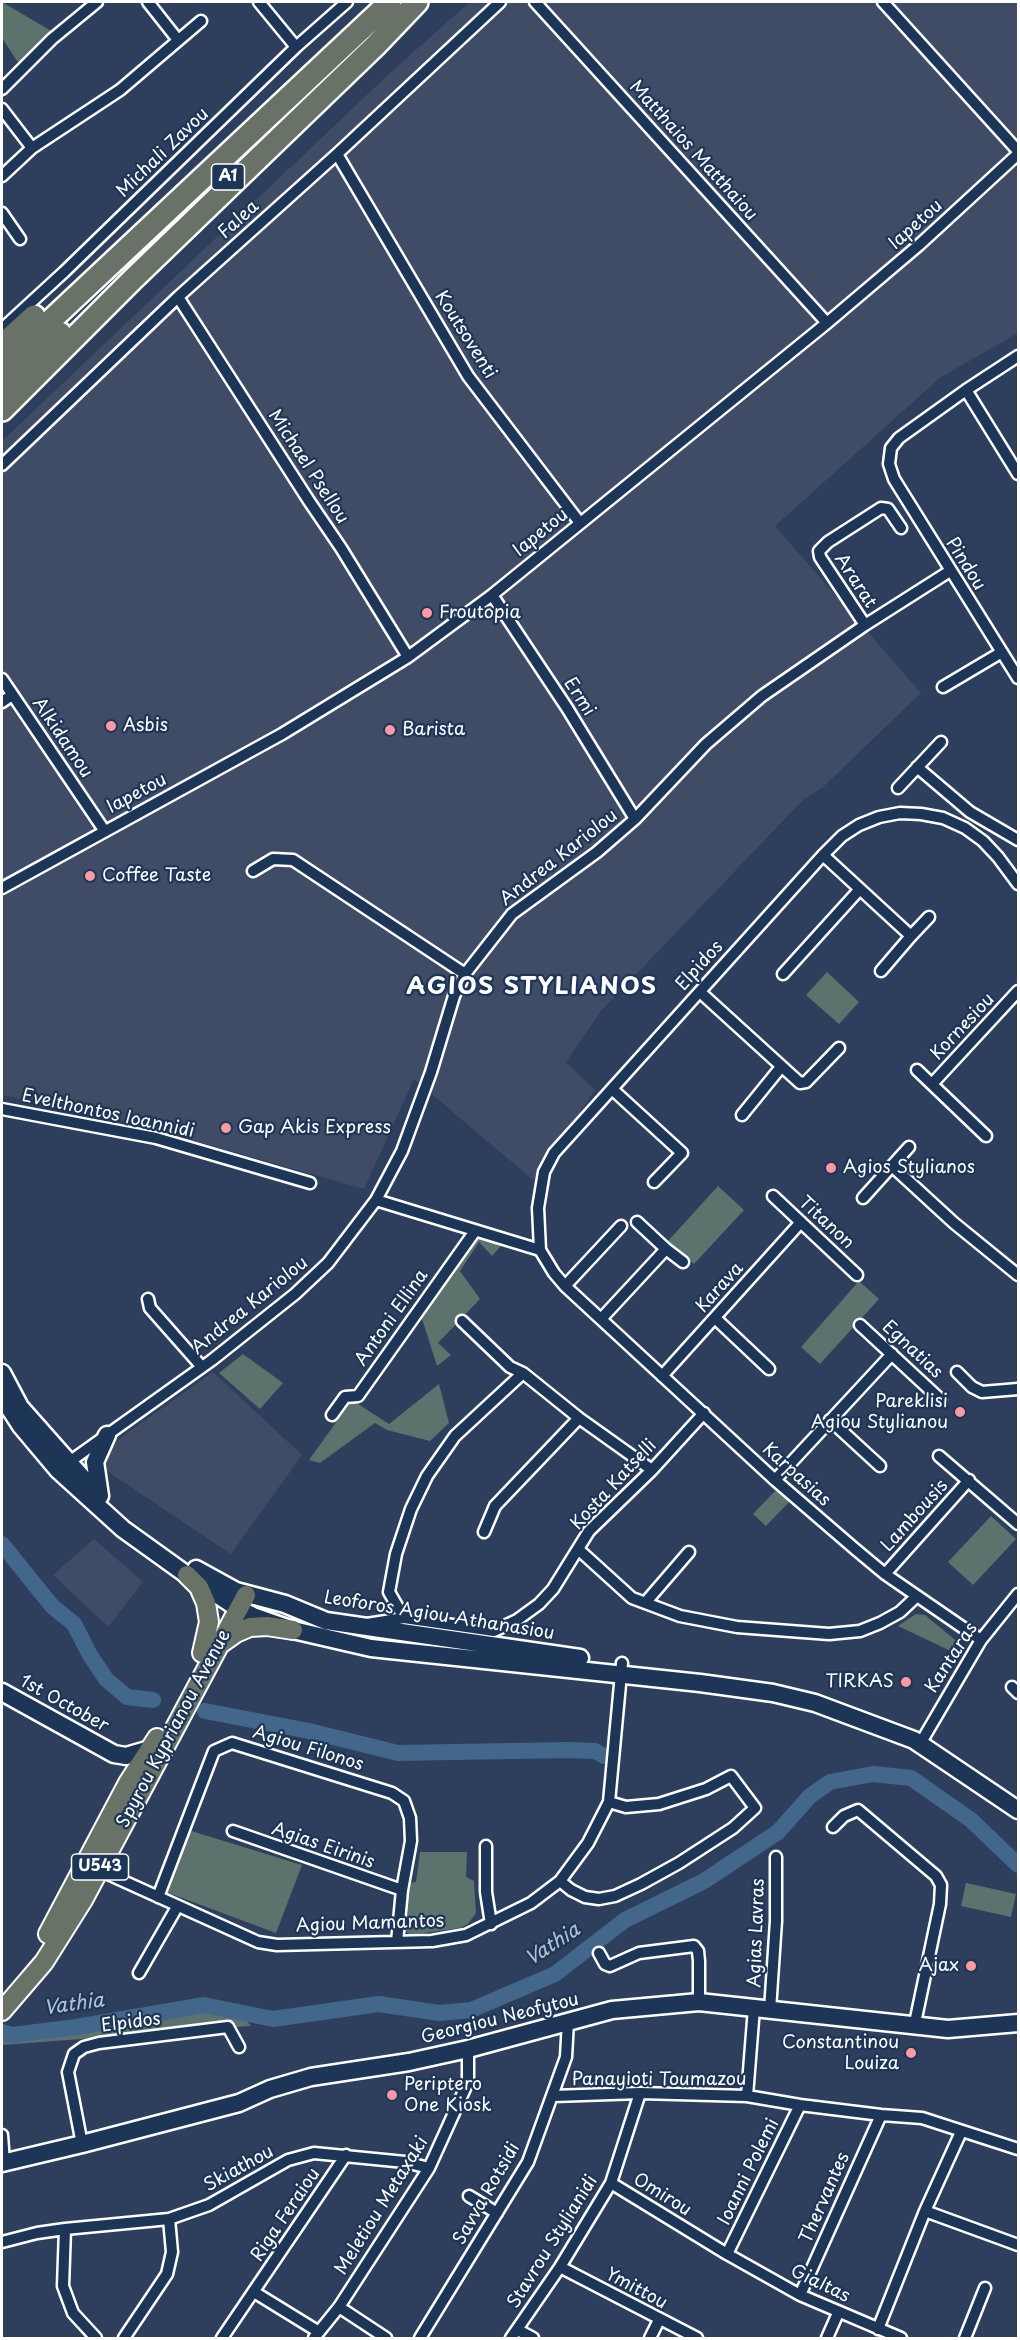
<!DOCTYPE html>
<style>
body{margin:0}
#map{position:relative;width:1020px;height:2340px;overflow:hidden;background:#2d3f5d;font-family:"Playpen Sans",sans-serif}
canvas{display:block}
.frame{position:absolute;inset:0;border:3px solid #fff;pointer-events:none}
</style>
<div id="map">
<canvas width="1020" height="2340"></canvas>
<div class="frame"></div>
</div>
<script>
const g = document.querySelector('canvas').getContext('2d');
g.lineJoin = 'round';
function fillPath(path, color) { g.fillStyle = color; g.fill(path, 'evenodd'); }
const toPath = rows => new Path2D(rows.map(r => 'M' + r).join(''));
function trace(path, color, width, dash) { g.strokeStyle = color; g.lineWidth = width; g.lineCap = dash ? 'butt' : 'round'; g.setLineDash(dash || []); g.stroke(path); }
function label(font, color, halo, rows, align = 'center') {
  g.font = font + ' "Playpen Sans",sans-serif'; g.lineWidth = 4.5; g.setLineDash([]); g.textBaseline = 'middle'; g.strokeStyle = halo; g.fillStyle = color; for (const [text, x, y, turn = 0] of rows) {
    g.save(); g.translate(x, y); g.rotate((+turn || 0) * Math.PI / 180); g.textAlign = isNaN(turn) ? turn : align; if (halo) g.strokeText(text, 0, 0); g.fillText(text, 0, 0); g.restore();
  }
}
fillPath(toPath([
 [470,2,1018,2,1018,333,941,377,775,526,921,693,823,787,803,800,601,1011,566,1062,595,1090,533,1180,414,1079,364,1189,136,1124,2,1095,2,441,392,71],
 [213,1372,302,1455,231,1554,101,1467,109,1446],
 [94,1539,143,1582,108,1627,53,1575]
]), '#404b65');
fillPath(toPath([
 [2,2,53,32,19,64,2,38],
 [827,972,859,1002,839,1024,806,995],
 [718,1186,744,1210,694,1264,668,1241],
 [492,1238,506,1244,501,1246,492,1256,479,1242,460,1271,480,1299,438,1343,451,1355,437,1366,422,1319,471,1239],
 [859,1281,879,1299,820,1364,801,1347],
 [243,1354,283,1383,260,1409,219,1373],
 [439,1384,449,1423,430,1441,387,1430,375,1423,320,1463,309,1460,352,1400,389,1424],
 [777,1489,790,1501,766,1526,753,1514],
 [991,1516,1016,1539,973,1585,948,1562],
 [916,1614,925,1615,960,1644,962,1649,957,1654,898,1626],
 [188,1830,302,1865,276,1933,166,1892],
 [420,1852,467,1852,466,1877,474,1881,476,1913,468,1924,460,1928,410,1935,405,1931,402,1926,408,1883,416,1882],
 [966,1883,1016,1894,1011,1917,961,1906],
 [203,2010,244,2017,251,2026,2,2045,2,2036]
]), '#5b726d');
trace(toPath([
 [2,1544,52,1606,74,1624,90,1655,106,1679,127,1697,153,1700],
 [205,1711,309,1731,398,1753,568,1750,595,1751,604,1756],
 [2,2032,12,2035,76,2027,204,2005,273,2019,379,2004,439,2013,471,2010,555,1974,625,1920,704,1881,778,1832,810,1796,830,1782,873,1774,911,1778,971,1820,1018,1865]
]), '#42678a', 16);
const street = toPath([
 [148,2,178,40],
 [259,2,296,47],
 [535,2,827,323],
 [883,2,1018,151],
 [2,89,52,39,97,2],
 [2,109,32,148],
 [337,154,468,376,580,523],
 [2,176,32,148,120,90,201,21],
 [2,213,20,239],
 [178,297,309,501,341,548,408,657],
 [2,329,64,272,296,47,347,2],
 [1018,356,966,390,899,438,891,448,889,464,894,479,1018,678],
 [966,390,1018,474],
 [2,465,178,297,337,154,500,2],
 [492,595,567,708,635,819],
 [865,625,820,557,819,551,828,542,881,508,888,509,901,528],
 [2,679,104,830],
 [943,687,1002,652],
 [2,702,12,695],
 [917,767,970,812,1018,840],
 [898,788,941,742],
 [823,855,911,936,929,917],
 [253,871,273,859,293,860,465,974],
 [2,888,282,734,408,657,492,595,827,323,919,245,1018,154],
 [881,971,911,936],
 [783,974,860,889],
 [700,992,800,1083,806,1082,839,1048],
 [917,1070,986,1136],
 [932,1084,1018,991],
 [612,1089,682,1153,654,1182],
 [2,1109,156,1138,310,1183],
 [742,1115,781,1067],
 [892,1166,954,1223,1018,1275],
 [773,1196,857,1275],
 [863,1198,909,1147],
 [376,1200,540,1250],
 [637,1222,666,1249],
 [565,1286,621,1226],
 [148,1299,150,1308,202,1367],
 [715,1318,769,1369],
 [601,1319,666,1249,683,1262],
 [462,1321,510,1367,523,1373,579,1418,652,1470],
 [860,1325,941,1400],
 [957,1372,972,1387,982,1392,1018,1389],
 [662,1376,801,1222],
 [332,1415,345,1397,358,1396,475,1231],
 [830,1420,880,1466],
 [939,1456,1018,1524],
 [65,1465,212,1360,295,1294,328,1263,376,1200,402,1151,431,1072,454,996,465,974,512,914,597,852,635,819,706,744,762,696,865,625,950,571],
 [775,1480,892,1354],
 [484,1532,495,1506,579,1418],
 [578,1549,632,1598,680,1616,737,1627,829,1634,860,1631,880,1623,900,1612,917,1596],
 [885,1574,969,1480],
 [645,1603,689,1552],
 [404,1618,389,1592,396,1554,411,1509,427,1476,455,1436,523,1373],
 [367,1624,404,1618,494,1631,517,1620,539,1604,553,1589,589,1531,652,1470,704,1413],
 [981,1640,885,1574,855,1549,775,1480,565,1286,554,1273,540,1250,538,1208,544,1172,554,1153,823,855,842,836,859,825,879,817,900,813,921,814,943,818,965,828,983,841,998,857,1018,884],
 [1012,1687,1018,1693],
 [920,1744,981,1640,1018,1594],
 [833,1827,844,1816,858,1810,936,1876,941,1885,940,1904,915,2023],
 [233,1831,402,1890],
 [486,1846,486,1892,491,1924],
 [99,1870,258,1942,277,1945,432,1941,466,1935,531,1903,560,1881,588,1843,609,1802,622,1663],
 [560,1881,571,1890,585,1897,599,1899,615,1896,641,1884,679,1863,733,1828,755,1808,731,1776,706,1789,659,1804,626,1807,609,1802],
 [158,1897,214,1751,232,1743,392,1793,404,1801,410,1818,411,1841,402,1890,397,1942],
 [599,1953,605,1964,610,1966,639,1953,694,1946,698,1951,699,1961,699,2002],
 [139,1973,177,1907],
 [770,2010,776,1921,776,1857],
 [553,2096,640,2093,747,2096,800,2105,881,2115,922,2118,1018,2149],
 [747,2096,754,2008],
 [2,2135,4,2162],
 [82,2144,68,2072,74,2054,84,2047,99,2043,228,2027,239,2047],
 [611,2183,727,2254,800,2295,901,2338],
 [469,2196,497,2213],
 [925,2211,1018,2245],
 [65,2229,63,2286,73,2313,96,2338],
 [2,2242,37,2233,65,2229,169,2219,209,2205,288,2160,314,2153,405,2162,429,2168],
 [727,2254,800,2105],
 [560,2267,697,2338],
 [254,2292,319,2332],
 [800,2295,881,2115],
 [339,2307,386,2338],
 [878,2329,925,2211,961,2132],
 [518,2330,533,2338],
 [124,2338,167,2274,172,2252,169,2219],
 [222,2338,346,2155],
 [314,2338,339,2307,429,2168,468,2082,468,2049],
 [420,2338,528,2162,566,2057,568,2021],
 [511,2338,560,2267,611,2183,640,2093],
 [650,2338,659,2320],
 [827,2338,838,2313],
 [965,2338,985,2288]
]);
const secondary = toPath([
 [2,1373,20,1407,89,1485],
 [2,1397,21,1426,58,1470,123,1529,187,1575,239,1609,253,1616,293,1630,371,1648,700,1683,773,1693,815,1703,914,1740,1018,1810],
 [100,1496,95,1462,107,1435],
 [196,1569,236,1591,285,1604,326,1621,580,1658],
 [2,1692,114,1754,126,1756,150,1749],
 [2,2163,82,2144,239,2103,270,2089,311,2077,409,2062,468,2049,612,2010,699,2002,948,2029,1018,2023]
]);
const primary = toPath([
 [187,1575,199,1587,206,1603,209,1622,202,1653],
 [219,1645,236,1633,250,1627,267,1626,293,1630],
 [48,1934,128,1783,157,1738],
 [2,2011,44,1962,83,1900,246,1595]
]);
const highway = toPath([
 [2,345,34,316],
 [2,366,390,2],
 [2,388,60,333],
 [2,410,132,280,375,46,417,2]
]);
trace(street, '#fff', 15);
trace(secondary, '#fff', 21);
trace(primary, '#fff', 22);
trace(highway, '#fff', 26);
trace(street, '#1d3557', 10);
trace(secondary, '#1d3557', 16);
trace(primary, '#697266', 18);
trace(highway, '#697266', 21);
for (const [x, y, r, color] of [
 [427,613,6,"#ff9aa2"],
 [111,726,6,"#ff9aa2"],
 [390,730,6,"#ff9aa2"],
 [90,876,6,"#ff9aa2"],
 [226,1128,6,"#ff9aa2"],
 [831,1168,6,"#ff9aa2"],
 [960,1412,6,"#ff9aa2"],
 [906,1682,6,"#ff9aa2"],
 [971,1966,6,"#ff9aa2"],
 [911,2053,6,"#ff9aa2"],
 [392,2095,6,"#ff9aa2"]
]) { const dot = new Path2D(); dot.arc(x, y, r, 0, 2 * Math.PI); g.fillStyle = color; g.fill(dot); trace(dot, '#1d3557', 2); }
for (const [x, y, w] of [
 [228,177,33],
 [100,1867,57]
]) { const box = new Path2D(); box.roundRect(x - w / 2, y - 13, w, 26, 4.5); g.fillStyle = '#1d3557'; g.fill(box); trace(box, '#fff', 1.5); }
label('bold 16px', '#fff', null, [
 ["A1",228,177],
 ["U543",100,1867]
]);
label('18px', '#fff', '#1d3557', [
 ["Matthaios Matthaiou",693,151,48],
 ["Michali Zavou",163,153,-44],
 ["Falea",239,220,-42],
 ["Iapetou",916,225,-42],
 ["Koutsoventi",465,335,58],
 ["Michael Psellou",308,467,57],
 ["Iapetou",541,533,-39],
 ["Pindou",965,564,58],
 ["Ararat",855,581,57],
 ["Ermi",579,697,57],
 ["Alkidamou",62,738,56],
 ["Iapetou",137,794,-28],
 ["Andrea Kariolou",559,858,-38],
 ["Elpidos",700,966,-48],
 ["Kornesiou",963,1027,-47],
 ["Evelthontos Ioannidi",108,1114,12],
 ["Titanon",826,1223,43],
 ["Karava",720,1288,-48],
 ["Andrea Kariolou",250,1306,-39],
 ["Antoni Ellina",392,1318,-55],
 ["Egnatias",912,1350,43],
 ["Karpasias",796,1475,42],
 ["Kosta Katselli",614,1485,-47],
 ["Lambousis",915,1516,-48],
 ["Leoforos Agiou Athanasiou",439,1616,9],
 ["Kantaras",952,1658,-57],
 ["1st October",64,1704,29],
 ["Spyrou Kyprianou Avenue",174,1729,-62],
 ["Agiou Filonos",308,1749,17],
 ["Agias Eirinis",323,1846,19],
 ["Agiou Mamantos",370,1924,-2],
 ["Agias Lavras",757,1933,-88],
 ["Georgiou Neofytou",500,2019,-14],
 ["Elpidos",131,2023,-7],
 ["Panayioti Toumazou",659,2080],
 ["Skiathou",239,2169,-29],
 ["Ioanni Polemi",749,2172,-64],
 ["Savva Rotsidi",487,2194,-60],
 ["Omirou",662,2195,32],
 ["Thervantes",825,2198,-66],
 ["Meletiou Metaxaki",382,2206,-58],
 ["Riga Feraiou",286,2215,-56],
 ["Stavrou Stylianidi",553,2242,-58],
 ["Gialtas",820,2284,26],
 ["Ymittou",636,2289,28]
]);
label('18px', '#fff', '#1d3557', [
 ["Froutopia",439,613],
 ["Asbis",123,726],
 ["Barista",402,730],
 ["Coffee Taste",102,876],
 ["Gap Akis Express",238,1128],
 ["Agios Stylianos",843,1168],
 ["Pareklisi",948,1402,"right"],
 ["Agiou Stylianou",948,1423,"right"],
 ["TIRKAS",894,1682,"right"],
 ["Ajax",959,1966,"right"],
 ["Constantinou",899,2043,"right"],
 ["Louiza",899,2064,"right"],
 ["Periptero",404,2085],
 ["One Kiosk",404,2106]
], 'left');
label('italic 20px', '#b3c2d0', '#1d3557', [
 ["Vathia",553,1945,-33],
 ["Vathia",74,2005,-8]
]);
g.letterSpacing = '1.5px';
label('bold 24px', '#fff', '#1d3557', [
 ["AGIOS STYLIANOS",532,987]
]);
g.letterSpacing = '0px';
</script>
